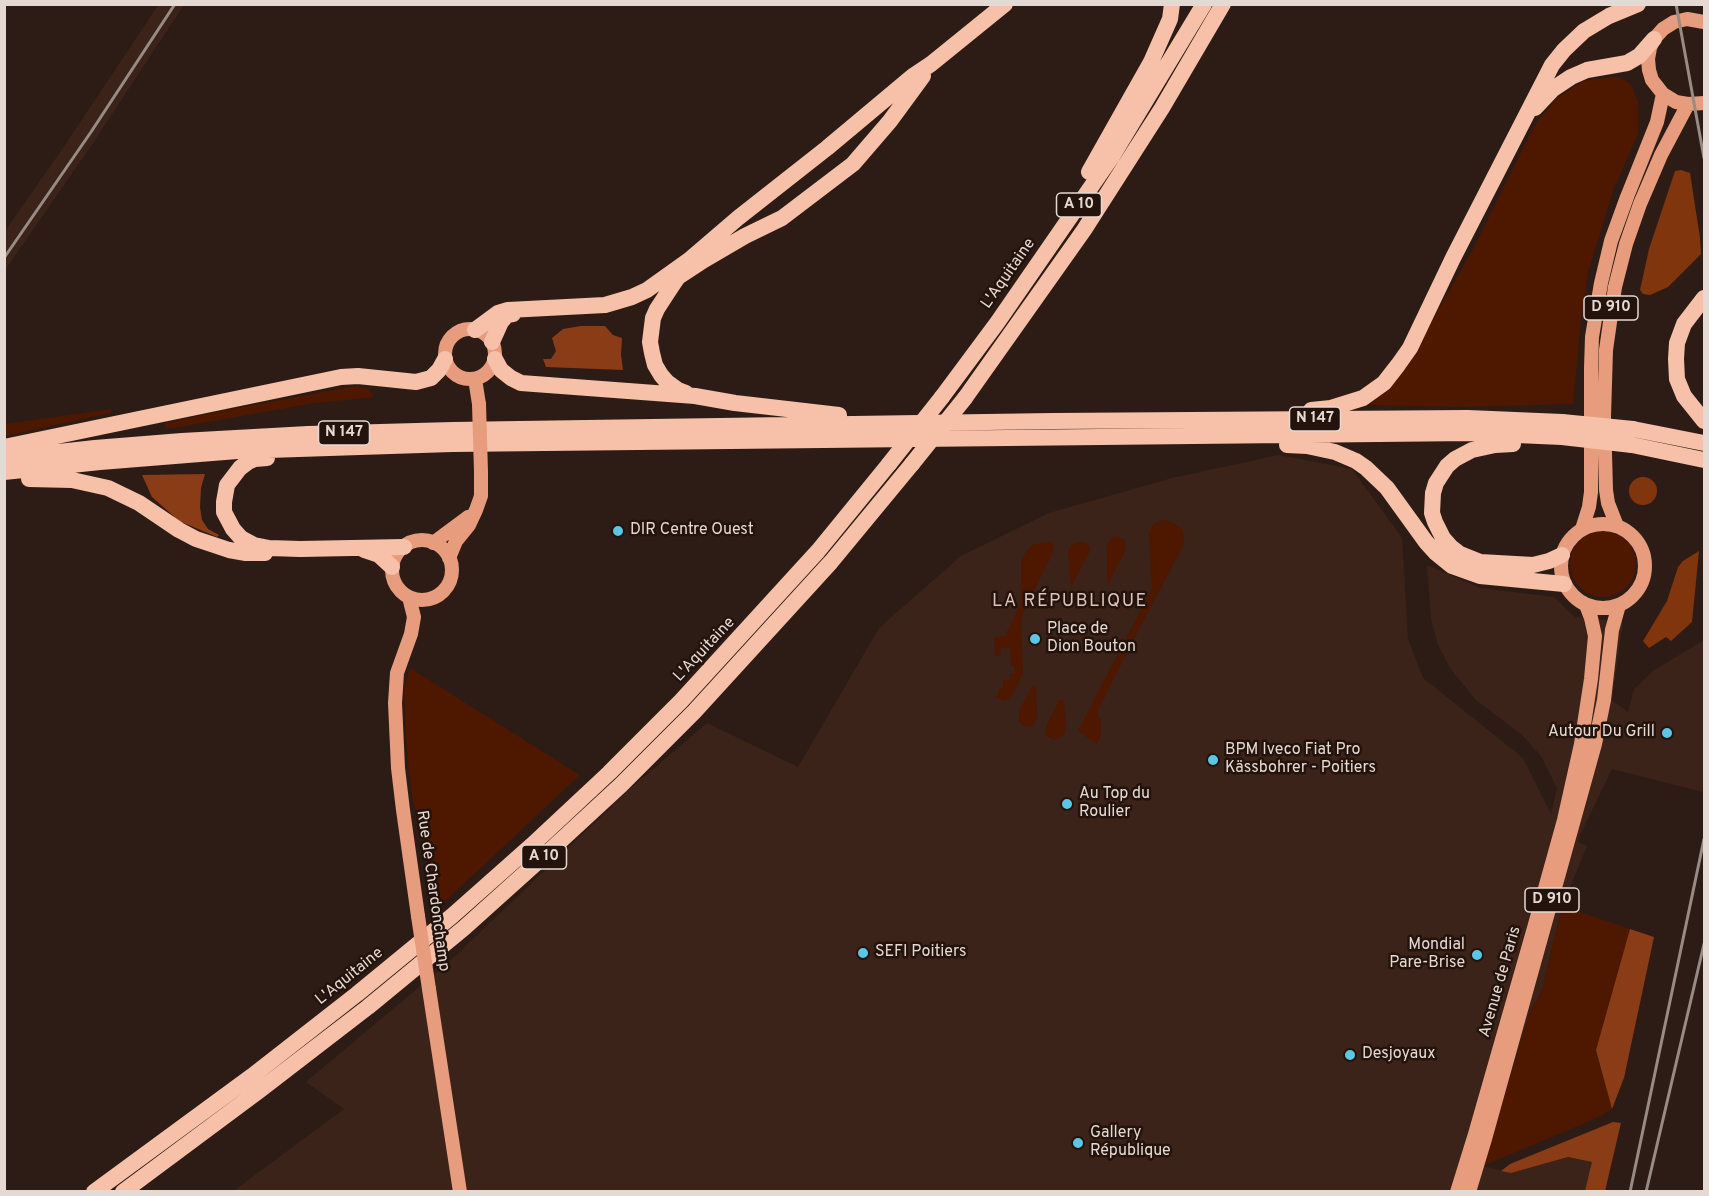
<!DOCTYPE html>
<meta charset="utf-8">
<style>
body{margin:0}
#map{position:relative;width:1709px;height:1196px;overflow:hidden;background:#2d1c15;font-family:Overpass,sans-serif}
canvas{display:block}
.frame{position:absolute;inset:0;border:6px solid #e5d9d3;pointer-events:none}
</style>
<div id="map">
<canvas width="1709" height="1196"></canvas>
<div class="frame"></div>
</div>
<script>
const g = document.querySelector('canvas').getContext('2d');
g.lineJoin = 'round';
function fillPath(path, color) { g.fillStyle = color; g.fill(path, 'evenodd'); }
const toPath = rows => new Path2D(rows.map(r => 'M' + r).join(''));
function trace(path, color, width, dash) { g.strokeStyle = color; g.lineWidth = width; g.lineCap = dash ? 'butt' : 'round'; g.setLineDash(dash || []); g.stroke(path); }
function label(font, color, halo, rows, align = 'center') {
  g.font = font + ' Overpass,sans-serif'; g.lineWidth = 5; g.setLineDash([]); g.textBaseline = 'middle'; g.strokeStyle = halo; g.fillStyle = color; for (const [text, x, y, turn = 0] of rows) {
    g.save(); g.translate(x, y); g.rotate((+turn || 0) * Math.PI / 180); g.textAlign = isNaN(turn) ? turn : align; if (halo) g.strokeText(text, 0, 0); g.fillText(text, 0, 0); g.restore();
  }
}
fillPath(toPath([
 [159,4,184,5,91,146,5,270,5,231,63,148],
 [1279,455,1352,469,1402,538,1408,639,1423,678,1523,758,1551,814,1557,788,1541,756,1521,734,1476,700,1450,668,1438,645,1431,619,1427,565,1480,588,1554,597,1575,617,1623,622,1612,700,1628,712,1634,689,1653,671,1704,640,1704,777,1702,792,1612,769,1580,835,1578,842,1587,846,1562,906,1542,990,1530,1012,1483,1166,1511,1173,1568,1157,1593,1162,1585,1191,232,1192,344,1109,306,1082,450,961,631,788,707,723,798,767,879,628,961,556,1049,513,1172,478]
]), '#3b2319');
fillPath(toPath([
 [1610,77,1621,78,1631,84,1638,102,1638,134,1613,191,1588,272,1581,320,1573,404,1462,407,1369,405,1410,360,1473,249,1534,126,1557,98,1583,81],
 [356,386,369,389,374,397,309,404,174,428,166,428,165,423,237,408],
 [111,409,111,413,5,436,5,424],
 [1164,520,1174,523,1183,530,1184,544,1128,650,1098,711,1098,717,1101,719,1101,735,1097,744,1078,731,1152,588,1149,534,1152,526,1157,522],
 '1570 564a33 33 0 1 1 66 0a33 33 0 1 1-66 0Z',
 [1117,536,1124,539,1126,545,1124,554,1107,585,1107,547,1111,538],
 [1050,542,1053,544,1054,550,1021,618,1023,674,1010,699,1003,701,995,697,999,693,999,689,1003,688,1003,680,1010,680,1010,673,1015,673,1015,666,1011,666,1010,648,1001,648,1000,656,995,656,994,639,997,637,1005,636,1021,602,1021,561,1026,552,1032,545],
 [1079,542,1086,543,1090,547,1089,553,1071,587,1068,550,1072,544],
 [410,668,580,775,441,905,427,858,412,796,406,742,404,689],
 [1032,686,1036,686,1037,717,1035,722,1030,727,1023,726,1019,721,1019,711],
 [1059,700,1064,700,1066,727,1064,735,1059,738,1053,740,1045,735,1047,725],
 [1562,906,1630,929,1596,1050,1612,1109,1597,1118,1483,1166,1530,1012,1542,990]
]), '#4e1700');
fillPath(toPath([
 [581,326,605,326,613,335,622,338,621,355,623,370,546,367,543,359,551,359,556,351,552,338,563,329],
 [205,474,201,488,200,507,202,520,208,529,219,535,217,537,179,521,152,497,142,475],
 [1630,929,1654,937,1624,1078,1612,1109,1596,1050],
 [1613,1122,1621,1123,1605,1191,1585,1191,1592,1162,1568,1157,1511,1173,1501,1171,1510,1164]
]), '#893c16');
fillPath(toPath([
 [1681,170,1690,173,1700,238,1701,254,1668,287,1650,295,1643,294,1640,290,1649,249,1675,171],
 '1629 491a14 14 0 1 1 28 0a14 14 0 1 1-28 0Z',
 [1699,551,1692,622,1671,641,1666,637,1649,648,1643,641,1667,601,1678,567,1683,561]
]), '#81350d');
trace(toPath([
 [1704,22,1687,19,1674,22,1663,29,1654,39,1650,48,1648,59,1649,70,1652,80,1663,94,1676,102,1688,104,1704,103],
 '445 354a25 25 0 1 1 50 0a25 25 0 1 1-50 0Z',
 [475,379,479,404],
 '1561 566a42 42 0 1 1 84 0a42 42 0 1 1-84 0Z',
 [1617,526,1608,503,1606,490,1604,417,1606,350,1615,287,1626,244,1640,204,1661,155,1688,104],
 [1582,529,1589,507,1591,492,1591,368,1592,337,1601,283,1611,241,1627,197,1657,122,1663,94],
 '392 570a30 30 0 1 1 60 0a30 30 0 1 1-60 0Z',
 [433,543,468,517],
 [449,558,456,541,469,525,476,510,481,496,481,472],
 [409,597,414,617,411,634,397,673,395,703,398,768,403,810,418,916],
 [429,989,460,1192],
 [1457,1192,1475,1134,1534,928,1564,820,1581,744,1591,679,1595,636,1591,618,1586,605],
 [1469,1192,1485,1139,1595,744,1604,700,1612,630,1619,605]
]), '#e69c7d', 14);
trace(toPath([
 [1535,108,1553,89,1571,77,1587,70,1627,63,1639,56,1654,39],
 [1089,172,1151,62,1170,19,1172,4],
 [1704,298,1684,324,1677,343,1676,359,1677,379,1684,396,1704,421],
 [475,330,498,313,508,310,605,305,632,297,647,290,689,260,738,218,827,148,913,76,931,64,1005,4],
 [492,342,501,322,507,315,513,314],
 [495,359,501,370,511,378,521,383,695,396,735,403,839,415],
 [686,393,678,390,667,382,661,375,655,365,652,353,650,342,653,318,657,309,672,286,678,277,704,260,745,236,782,218,853,164,890,121,923,76],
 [942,397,997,323,1111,158,1204,4],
 [965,398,1084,230,1162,108,1223,4],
 [1311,410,1331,408,1363,398,1384,383,1398,365,1410,348,1453,258,1552,65,1564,50,1584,31,1609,16,1638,4],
 [1633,429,1704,443],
 [1513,444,1495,445,1472,450,1455,459,1447,466,1436,483,1433,493,1432,513,1435,522,1443,538,1451,547,1460,554,1480,562,1533,565,1549,561,1562,555],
 [1287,445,1307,446,1335,452,1356,461,1366,468,1387,488,1426,542,1436,553,1452,566,1480,576,1564,584],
 [1632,445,1704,460],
 [4,447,341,377,358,376,416,382,431,378,439,370,445,359],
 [4,458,95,448,182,441,308,434,453,430,1053,421,1468,418,1562,422],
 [267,458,255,459,248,462,240,468,227,485,224,502,224,512,233,529,241,538,254,545,269,548,300,549,404,547],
 [4,472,100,462,237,451,452,444,1471,433,1562,437],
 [29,479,72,480,108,488,139,503,179,530,196,539,229,550,246,553,265,553],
 [364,550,379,555,392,567],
 [94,1192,252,1076,357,994,452,916,532,845,609,773,681,701,818,551,889,464],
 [123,1192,260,1090,368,1007,464,928,543,857,621,785,694,712,831,562,912,464]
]), '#f6c0a9', 16);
trace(toPath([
 [1676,4,1704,158],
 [4,258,91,132,175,4],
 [1630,1192,1704,839],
 [1646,1192,1704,944]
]), '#988a84', 3);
trace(toPath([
 [479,404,481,472],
 [418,916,429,989]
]), '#e69c7d', 14);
trace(toPath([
 [1562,422,1633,429],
 [1562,437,1632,445],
 [889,464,942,397],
 [912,464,965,398]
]), '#f6c0a9', 16);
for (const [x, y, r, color] of [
 [618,531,6,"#5bc7e7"],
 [1035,639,6,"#5bc7e7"],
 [1667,733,6,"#5bc7e7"],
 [1213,760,6,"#5bc7e7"],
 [1067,804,6,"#5bc7e7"],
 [863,953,6,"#5bc7e7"],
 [1477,955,6,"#5bc7e7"],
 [1350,1055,6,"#5bc7e7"],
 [1078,1143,6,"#5bc7e7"]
]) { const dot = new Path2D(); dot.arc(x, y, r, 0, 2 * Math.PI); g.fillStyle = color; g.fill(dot); trace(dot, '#23130c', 2); }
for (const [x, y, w] of [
 [1079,205,45],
 [1611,308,54],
 [1315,419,51],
 [344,433,51],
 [544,857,45],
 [1552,900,54]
]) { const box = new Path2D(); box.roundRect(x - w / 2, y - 12, w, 24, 4.5); g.fillStyle = '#23130c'; g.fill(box); trace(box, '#e5d9d3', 1.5); }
label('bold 15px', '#e5d9d3', null, [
 ["A 10",1079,205],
 ["D 910",1611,308],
 ["N 147",1315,419],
 ["N 147",344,433],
 ["A 10",544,857],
 ["D 910",1552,900]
]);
label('16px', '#e5d9d3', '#23130c', [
 ["L'Aquitaine",1009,274,-55],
 ["L'Aquitaine",705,650,-47],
 ["Rue de Chardonchamp",432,891,82],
 ["L'Aquitaine",350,977,-39],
 ["Avenue de Paris",1501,982,-74]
]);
label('16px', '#e5d9d3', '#23130c', [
 ["DIR Centre Ouest",630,531],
 ["Place de",1047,630],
 ["Dion Bouton",1047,648],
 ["Autour Du Grill",1655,733,"right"],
 ["BPM Iveco Fiat Pro",1225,751],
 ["Kässbohrer - Poitiers",1225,769],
 ["Au Top du",1079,795],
 ["Roulier",1079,813],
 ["Mondial",1465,946,"right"],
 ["Pare-Brise",1465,964,"right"],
 ["SEFI Poitiers",875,953],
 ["Desjoyaux",1362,1055],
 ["Gallery",1090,1134],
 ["République",1090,1152]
], 'left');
g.letterSpacing = '1.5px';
label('18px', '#dcc4ba', '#23130c', [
 ["LA RÉPUBLIQUE",1070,602]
]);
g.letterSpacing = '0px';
</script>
